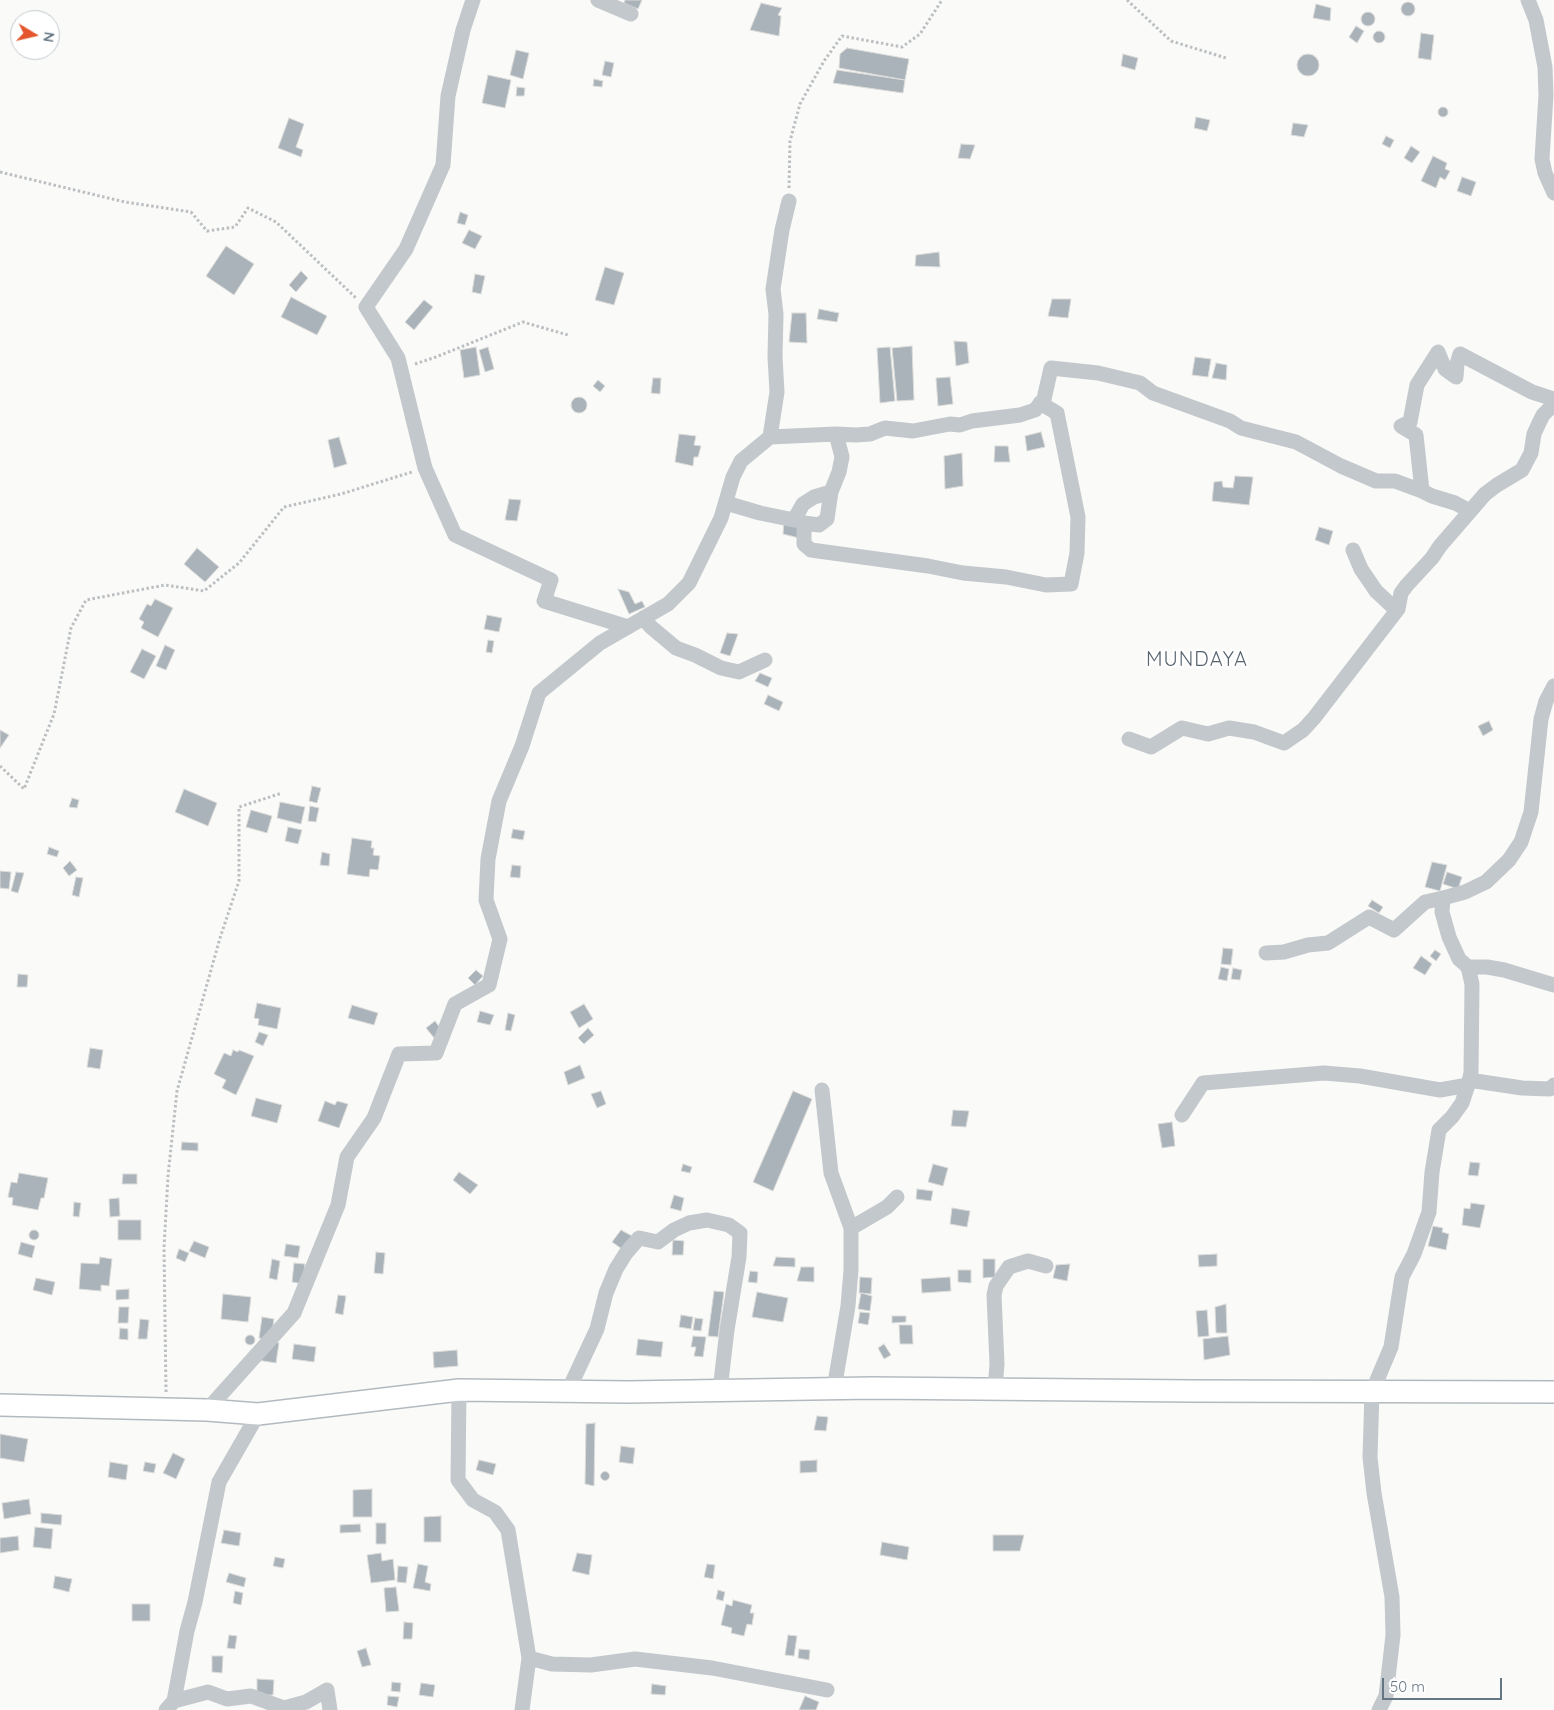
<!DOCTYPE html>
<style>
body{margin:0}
#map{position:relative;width:1554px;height:1710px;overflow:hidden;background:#fafaf8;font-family:Quicksand,sans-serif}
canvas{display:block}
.north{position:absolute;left:10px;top:10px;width:50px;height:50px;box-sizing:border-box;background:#fff;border:1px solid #c1c8cd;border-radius:50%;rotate:99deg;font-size:14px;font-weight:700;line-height:20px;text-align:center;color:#657683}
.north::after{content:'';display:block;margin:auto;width:18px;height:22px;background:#e4572e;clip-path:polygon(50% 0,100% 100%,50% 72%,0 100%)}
.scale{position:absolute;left:1382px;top:1678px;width:120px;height:22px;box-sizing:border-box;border:2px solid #657683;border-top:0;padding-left:6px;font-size:15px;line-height:18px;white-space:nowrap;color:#657683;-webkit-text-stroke:4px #fff;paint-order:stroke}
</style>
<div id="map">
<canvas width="1554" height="1710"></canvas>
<div class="north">N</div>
<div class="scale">50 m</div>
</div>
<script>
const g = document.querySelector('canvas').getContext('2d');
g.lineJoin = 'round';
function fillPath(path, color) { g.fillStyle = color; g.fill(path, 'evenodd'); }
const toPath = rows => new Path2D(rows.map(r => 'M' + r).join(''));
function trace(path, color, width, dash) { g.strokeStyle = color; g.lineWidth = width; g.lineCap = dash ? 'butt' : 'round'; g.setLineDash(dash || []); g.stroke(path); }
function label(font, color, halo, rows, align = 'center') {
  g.font = font + ' Quicksand,sans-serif'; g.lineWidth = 5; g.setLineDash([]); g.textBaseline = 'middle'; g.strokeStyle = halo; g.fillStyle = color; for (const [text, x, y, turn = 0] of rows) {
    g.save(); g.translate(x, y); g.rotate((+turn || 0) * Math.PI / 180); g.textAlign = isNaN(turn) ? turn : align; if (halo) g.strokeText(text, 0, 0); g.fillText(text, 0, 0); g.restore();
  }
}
const building = toPath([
 [625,0,642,0,638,9,624,3,625,0],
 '1401 9a7 7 0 1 1 14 0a7 7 0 1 1-14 0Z',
 [761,3,782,8,778,15,781,16,779,36,750,30,761,3],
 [1316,4,1331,8,1330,21,1313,18,1316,4],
 '1361 19a7 7 0 1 1 14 0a7 7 0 1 1-14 0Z',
 [1356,26,1364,31,1357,43,1349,37,1356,26],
 '1373 37a6 6 0 1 1 12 0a6 6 0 1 1-12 0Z',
 [1421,33,1434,35,1431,60,1418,58,1421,33],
 [847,48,909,59,905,80,839,68,840,54,847,48],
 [516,50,529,53,523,79,510,75,516,50],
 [1123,54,1138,58,1135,70,1121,66,1123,54],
 '1297 65a11 11 0 1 1 22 0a11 11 0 1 1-22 0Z',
 [605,61,614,63,611,77,602,75,605,61],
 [837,70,905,80,903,93,833,83,837,70],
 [488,75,511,80,505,108,482,103,488,75],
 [594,79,603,81,602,87,593,86,594,79],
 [517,87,525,88,524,96,516,96,517,87],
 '1438 112a5 5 0 1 1 10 0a5 5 0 1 1-10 0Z',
 [1196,117,1210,120,1207,131,1194,128,1196,117],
 [289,118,304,124,296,147,303,150,301,157,278,148,289,118],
 [1293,123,1308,125,1304,137,1291,135,1293,123],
 [1386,136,1394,140,1390,148,1382,144,1386,136],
 [961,144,975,145,970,159,958,158,961,144],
 [1411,146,1420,152,1412,163,1404,158,1411,146],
 [1433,156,1447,163,1445,169,1450,171,1445,180,1440,177,1436,188,1421,181,1433,156],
 [1462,177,1476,182,1471,196,1457,191,1462,177],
 [460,212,468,215,465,225,457,223,460,212],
 [469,230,482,236,475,249,462,243,469,230],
 [226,246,254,264,234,295,206,276,226,246],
 [939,252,940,267,915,266,916,255,939,252],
 [605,267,624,273,614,305,595,300,605,267],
 [301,271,308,278,296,292,289,285,301,271],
 [475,274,485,276,481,294,472,292,475,274],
 [291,297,327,316,317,335,281,317,291,297],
 [1052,299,1071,299,1068,318,1048,316,1052,299],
 [424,300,433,307,414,330,405,322,424,300],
 [819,309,839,313,837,322,817,319,819,309],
 [792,313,806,313,807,343,789,342,792,313],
 [954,341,967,342,969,363,956,366,954,341],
 [912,346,914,400,897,401,892,348,912,346],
 [476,347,480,375,464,378,460,350,476,347],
 [488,347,494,369,485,372,479,350,488,347],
 [890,347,895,401,880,403,877,348,890,347],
 [1195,357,1211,359,1208,377,1192,375,1195,357],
 [1216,363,1227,365,1226,380,1212,378,1216,363],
 [950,377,953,404,938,406,936,378,950,377],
 [653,378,661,378,660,394,651,393,653,378],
 [598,380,605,386,600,392,593,386,598,380],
 '571 405a8 8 0 1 1 16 0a8 8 0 1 1-16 0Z',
 [1041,432,1045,447,1027,451,1025,436,1041,432],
 [679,434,696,436,694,445,701,446,698,457,694,457,693,466,675,462,679,434],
 [339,437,347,464,334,468,328,440,339,437],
 [995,446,1008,446,1010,462,994,462,995,446],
 [962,453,963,486,945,489,944,456,962,453],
 [1235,476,1253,477,1249,505,1212,501,1214,482,1222,481,1223,487,1233,488,1235,476],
 [509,499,521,500,517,521,505,520,509,499],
 [784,522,800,526,799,538,783,534,784,522],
 [1319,527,1333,531,1329,545,1315,540,1319,527],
 [197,548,219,567,205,582,184,564,197,548],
 [618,589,629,592,635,604,642,601,645,607,629,614,618,589],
 [155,599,173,608,158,637,141,628,144,622,139,619,147,604,151,606,155,599],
 [487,615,502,618,499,632,484,629,487,615],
 [727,633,738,634,730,656,720,653,727,633],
 [488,640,494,641,492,653,486,652,488,640],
 [165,645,175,650,166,670,156,666,165,645],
 [142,649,156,656,144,679,130,672,142,649],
 [760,673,772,678,768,687,755,681,760,673],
 [768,695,783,702,779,711,764,704,768,695],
 [1489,721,1493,730,1483,736,1478,726,1489,721],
 [0,730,9,735,0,748,0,730],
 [312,786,321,788,317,803,309,801,312,786],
 [184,789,217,803,208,826,175,812,184,789],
 [72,798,79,800,77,808,69,807,72,798],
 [280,802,305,807,301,824,277,818,280,802],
 [310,806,319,808,316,822,308,821,310,806],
 [251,810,272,816,267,833,246,827,251,810],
 [288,827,302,830,298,844,285,841,288,827],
 [513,829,525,831,523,840,511,838,513,829],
 [352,838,372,841,371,848,374,848,373,855,380,856,378,870,370,869,369,877,347,874,352,838],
 [49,847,59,851,57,857,47,854,49,847],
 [322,852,330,854,329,866,320,865,322,852],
 [70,861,77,870,69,876,63,868,70,861],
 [1432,862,1447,865,1440,891,1425,887,1432,862],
 [512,865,521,866,520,878,510,877,512,865],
 [0,871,11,872,9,889,0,888,0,871],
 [16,872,24,873,18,893,11,891,16,872],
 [1447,872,1462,877,1458,889,1443,884,1447,872],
 [76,877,83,878,79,897,72,895,76,877],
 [1372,900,1383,907,1379,913,1368,906,1372,900],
 [1223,948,1233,949,1231,965,1221,964,1223,948],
 [1435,950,1441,954,1436,961,1430,956,1435,950],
 [1421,956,1432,964,1425,975,1413,968,1421,956],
 [1221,967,1229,969,1227,981,1218,979,1221,967],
 [1233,968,1242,970,1240,980,1231,979,1233,968],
 [476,970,483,976,475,985,468,978,476,970],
 [18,974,28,975,27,987,17,987,18,974],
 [257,1003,281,1008,277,1029,258,1025,259,1019,254,1018,257,1003],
 [584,1004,593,1019,579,1028,570,1012,584,1004],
 [352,1005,378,1013,374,1025,348,1018,352,1005],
 [480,1011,494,1015,490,1025,477,1022,480,1011],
 [508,1013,515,1015,511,1031,505,1030,508,1013],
 [435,1021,443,1032,435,1039,426,1028,435,1021],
 [588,1028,594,1035,584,1044,578,1038,588,1028],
 [259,1032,268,1035,263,1046,255,1042,259,1032],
 [90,1048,103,1050,100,1069,87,1067,90,1048],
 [233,1050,238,1052,239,1050,254,1056,236,1095,222,1088,226,1080,214,1074,224,1053,231,1056,233,1050],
 [580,1065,585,1078,568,1085,564,1072,580,1065],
 [601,1091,606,1104,597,1108,591,1094,601,1091],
 [793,1091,812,1099,773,1191,753,1182,793,1091],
 [256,1098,282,1105,277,1123,251,1116,256,1098],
 [325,1101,335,1105,337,1101,348,1104,339,1128,318,1121,325,1101],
 [953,1110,969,1111,966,1127,951,1126,953,1110],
 [1172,1122,1175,1146,1162,1148,1158,1124,1172,1122],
 [182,1142,198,1143,198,1151,181,1150,182,1142],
 [1470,1162,1480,1163,1478,1176,1468,1175,1470,1162],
 [683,1164,692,1167,690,1173,681,1171,683,1164],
 [933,1164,948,1168,943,1186,928,1182,933,1164],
 [459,1172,478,1185,470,1194,453,1180,459,1172],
 [19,1173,48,1178,44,1198,41,1198,38,1210,12,1205,13,1198,8,1197,11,1182,17,1183,19,1173],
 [123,1174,137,1174,137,1184,122,1184,123,1174],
 [917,1189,933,1191,931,1201,916,1199,917,1189],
 [674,1195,684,1198,681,1211,670,1208,674,1195],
 [119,1198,120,1216,110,1217,109,1199,119,1198],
 [74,1202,81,1203,79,1217,73,1216,74,1202],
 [1471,1203,1485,1205,1480,1228,1462,1225,1464,1208,1470,1209,1471,1203],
 [952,1208,970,1211,967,1227,950,1224,952,1208],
 [118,1220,141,1220,141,1240,118,1240,118,1220],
 [1433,1226,1443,1228,1442,1232,1449,1234,1446,1250,1428,1246,1433,1226],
 '29 1235a5 5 0 1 1 10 0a5 5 0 1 1-10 0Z',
 [621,1230,632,1236,625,1251,612,1242,621,1230],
 [673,1240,684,1241,683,1255,672,1255,673,1240],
 [194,1241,209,1247,205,1258,189,1251,194,1241],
 [21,1242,35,1246,32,1258,18,1254,21,1242],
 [286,1244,300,1246,298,1258,284,1256,286,1244],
 [179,1249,189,1253,185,1262,176,1258,179,1249],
 [376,1252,385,1253,383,1274,374,1273,376,1252],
 [1217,1254,1217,1266,1199,1267,1198,1255,1217,1254],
 [100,1257,112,1259,109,1286,101,1285,101,1291,79,1289,81,1263,99,1264,100,1257],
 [776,1257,795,1258,795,1267,773,1266,776,1257],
 [272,1259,280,1261,277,1280,269,1278,272,1259],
 [983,1259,995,1259,995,1277,983,1278,983,1259],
 [294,1263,305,1264,303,1284,292,1282,294,1263],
 [1070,1264,1067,1281,1053,1278,1056,1265,1070,1264],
 [801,1267,814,1267,814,1282,797,1281,801,1267],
 [958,1270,971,1270,971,1283,958,1282,958,1270],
 [750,1271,758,1272,757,1283,748,1282,750,1271],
 [860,1277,872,1278,871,1294,859,1293,860,1277],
 [950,1277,951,1291,922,1293,921,1279,950,1277],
 [36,1278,55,1282,52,1295,33,1290,36,1278],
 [129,1289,129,1299,116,1300,116,1290,129,1289],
 [714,1291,724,1292,718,1337,708,1336,714,1291],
 [757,1292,788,1298,783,1322,752,1317,757,1292],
 [861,1293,872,1296,870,1311,858,1309,861,1293],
 [223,1294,251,1297,248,1322,221,1319,223,1294],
 [338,1295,346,1296,343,1315,335,1313,338,1295],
 [1226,1304,1227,1333,1216,1333,1215,1307,1226,1304],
 [119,1307,129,1307,128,1323,118,1323,119,1307],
 [1207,1310,1209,1336,1198,1337,1196,1311,1207,1310],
 [860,1312,870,1313,868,1325,858,1323,860,1312],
 [681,1315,693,1317,691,1329,679,1327,681,1315],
 [892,1316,906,1316,906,1322,892,1323,892,1316],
 [262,1317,274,1319,271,1340,259,1338,262,1317],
 [695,1318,703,1319,701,1331,693,1330,695,1318],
 [140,1319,149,1320,147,1339,138,1339,140,1319],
 [899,1325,912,1325,913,1344,900,1344,899,1325],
 [120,1328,128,1329,128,1340,119,1339,120,1328],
 '245 1340a5 5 0 1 1 10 0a5 5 0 1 1-10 0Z',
 [693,1336,706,1337,703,1357,694,1356,696,1347,691,1347,693,1336],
 [1228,1336,1230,1355,1204,1360,1203,1339,1228,1336],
 [638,1339,663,1342,661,1357,636,1355,638,1339],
 [261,1340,279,1343,276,1363,257,1360,261,1340],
 [294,1344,316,1347,314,1362,292,1359,294,1344],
 [884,1344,891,1355,884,1359,878,1348,884,1344],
 [457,1350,458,1366,434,1368,433,1352,457,1350],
 [817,1416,828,1417,826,1431,814,1430,817,1416],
 [595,1423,594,1486,585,1484,586,1424,595,1423],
 [0,1434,28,1439,24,1462,0,1458,0,1434],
 [621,1446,635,1448,633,1464,619,1462,621,1446],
 [173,1453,185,1459,176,1479,163,1473,173,1453],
 [479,1460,496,1464,493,1475,476,1470,479,1460],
 [817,1460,817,1472,800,1473,800,1461,817,1460],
 [110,1462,128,1465,126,1480,108,1477,110,1462],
 [145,1462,156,1464,154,1473,143,1471,145,1462],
 '600.5 1476a4.5 4.5 0 1 1 9 0a4.5 4.5 0 1 1-9 0Z',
 [372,1489,372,1517,353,1517,353,1490,372,1489],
 [29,1499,31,1514,4,1519,2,1503,29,1499],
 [41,1513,62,1515,61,1525,41,1523,41,1513],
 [441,1516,441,1542,424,1542,424,1517,441,1516],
 [376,1523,386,1523,386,1544,376,1544,376,1523],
 [360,1524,361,1532,340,1533,340,1525,360,1524],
 [35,1527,53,1529,51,1549,33,1547,35,1527],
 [224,1530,241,1533,239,1546,221,1543,224,1530],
 [993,1535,1024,1535,1020,1551,993,1551,993,1535],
 [18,1536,19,1550,0,1553,0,1538,18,1536],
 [882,1542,909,1547,907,1560,880,1555,882,1542],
 [381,1553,382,1561,393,1559,395,1580,371,1583,367,1555,381,1553],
 [577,1553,592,1555,589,1575,572,1571,577,1553],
 [275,1557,285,1559,283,1568,273,1566,275,1557],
 [418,1564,428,1566,425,1582,431,1584,430,1591,413,1588,418,1564],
 [707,1564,715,1565,713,1579,704,1577,707,1564],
 [398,1566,408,1567,406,1583,397,1582,398,1566],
 [229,1573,246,1578,244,1587,226,1582,229,1573],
 [55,1576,72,1579,69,1592,53,1588,55,1576],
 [396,1587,399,1611,386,1612,384,1588,396,1587],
 [718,1590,725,1592,723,1601,716,1599,718,1590],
 [235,1591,243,1593,241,1605,233,1603,235,1591],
 [733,1600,752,1605,750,1613,754,1613,752,1625,747,1624,744,1636,731,1633,732,1628,721,1625,726,1604,732,1606,733,1600],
 [132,1604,150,1604,150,1621,132,1621,132,1604],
 [404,1622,413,1623,412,1639,403,1639,404,1622],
 [229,1635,237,1636,235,1649,227,1648,229,1635],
 [788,1635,797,1636,794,1656,785,1655,788,1635],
 [366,1648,371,1665,362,1667,357,1651,366,1648],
 [799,1649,810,1650,809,1660,798,1658,799,1649],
 [212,1656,223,1656,222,1673,212,1672,212,1656],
 [257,1679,274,1680,273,1695,257,1695,257,1679],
 [392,1682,401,1683,400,1692,391,1691,392,1682],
 [421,1683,435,1685,433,1697,419,1695,421,1683],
 [652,1684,666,1686,665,1695,651,1694,652,1684],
 [388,1696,399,1697,397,1707,387,1705,388,1696],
 [805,1696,819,1702,816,1710,799,1710,805,1696]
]);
fillPath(building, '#aab3b9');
trace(building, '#dcdcda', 1);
const secondary = toPath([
 [0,1405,207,1410,258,1414,459,1390,628,1392,872,1388,1192,1391,1554,1392]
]);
trace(secondary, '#b3babf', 24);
trace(toPath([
 [1127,0,1171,41,1226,58],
 [0,172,125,202,191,212,207,231,235,227,248,208,276,222,356,298],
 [789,188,790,141,800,104,824,61,842,36,902,47,920,34,942,0],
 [415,364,436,357,523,322,568,335],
 [0,766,24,789,54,714,71,628,86,600,165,585,204,591,239,563,284,507,341,494,412,472],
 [166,1392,164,1248,168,1176,177,1091,220,938,239,881,239,807,282,793]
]), '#bbbfc2', 3, [2.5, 2.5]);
trace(toPath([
 [473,0,463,30,448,96,443,165,406,249,366,307,398,358,425,468,455,535,551,580,544,601,628,627],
 [598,0,631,14],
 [1528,0,1536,20,1545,67,1546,95,1542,159,1545,173,1554,193],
 [770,437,777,392,775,357,776,314,773,289,782,230,789,201],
 [1422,491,1416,435,1401,426,1410,422,1417,385,1438,352,1445,369,1456,377,1457,364,1460,354,1532,392,1554,399],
 [726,503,760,513,794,520,803,504,814,497,831,492,839,472,842,457,836,434],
 [796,520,804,523,819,525,827,519,831,492],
 [804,523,804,544,811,550,928,566,963,573,1006,577,1046,585,1071,584,1077,553,1078,517,1057,413,1040,403],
 [1353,550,1361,569,1376,591,1392,606,1398,609],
 [643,618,651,627,676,648,695,655,721,668,739,672,765,660],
 [1554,686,1546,701,1541,719,1531,812,1521,842,1509,860,1486,882,1465,892,1443,898,1442,912,1449,937,1459,959,1468,967,1487,967,1504,970,1554,985],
 [1129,739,1151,747,1182,728,1208,734,1229,728,1254,732,1284,743,1303,730,1314,718,1398,609,1401,593,1407,585,1432,558,1440,546,1485,494,1497,485,1522,470,1531,453,1534,434,1539,423,1543,415,1554,404],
 [1266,953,1284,952,1308,945,1328,943,1369,917,1394,930,1425,902,1443,898],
 [1469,1080,1522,1088,1550,1089,1554,1085],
 [822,1090,831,1173,851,1228,851,1270,848,1306,834,1389],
 [1182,1115,1203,1083,1324,1073,1360,1076,1440,1090,1468,1085],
 [851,1228,887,1207,897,1197],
 [995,1389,997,1364,994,1295,996,1286,1009,1267,1028,1261,1046,1266],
 [459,1390,458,1480,473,1500,495,1512,508,1530,529,1658,522,1710],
 [568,1391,597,1329,606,1293,616,1269,626,1253,639,1238,658,1242,674,1230,689,1223,707,1220,729,1225,740,1233,739,1257,727,1330,720,1390],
 [207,1410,294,1313,338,1205,347,1157,374,1118,399,1054,436,1053,455,1004,489,985,500,939,486,900,488,859,499,801,522,746,539,693,600,643,668,604,689,583,721,518,733,477,741,461,770,437,836,434,856,435,870,434,885,428,913,431,950,424,960,425,972,421,1020,415,1035,410,1044,399,1051,368,1098,373,1140,383,1153,393,1230,421,1241,428,1296,442,1341,466,1376,481,1395,481,1422,491,1432,496,1455,503,1470,511],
 [529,1658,552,1664,591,1665,635,1659,712,1668,827,1690],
 [174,1701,208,1692,227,1699,251,1696,284,1708,306,1702,327,1690,330,1710],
 [166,1710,174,1701,187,1631,195,1602,219,1482,258,1414],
 [1379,1710,1386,1696,1393,1635,1392,1597,1374,1493,1370,1457,1372,1392,1391,1347,1402,1277,1414,1254,1429,1212,1432,1172,1439,1130,1452,1117,1462,1103,1468,1085,1471,1073,1472,984,1468,967]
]), '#c3c8cc', 15);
trace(secondary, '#fff', 21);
g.letterSpacing = '1px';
label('20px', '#57646e', '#fff', [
 ["MUNDAYA",1197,660]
]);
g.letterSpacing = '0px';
</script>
